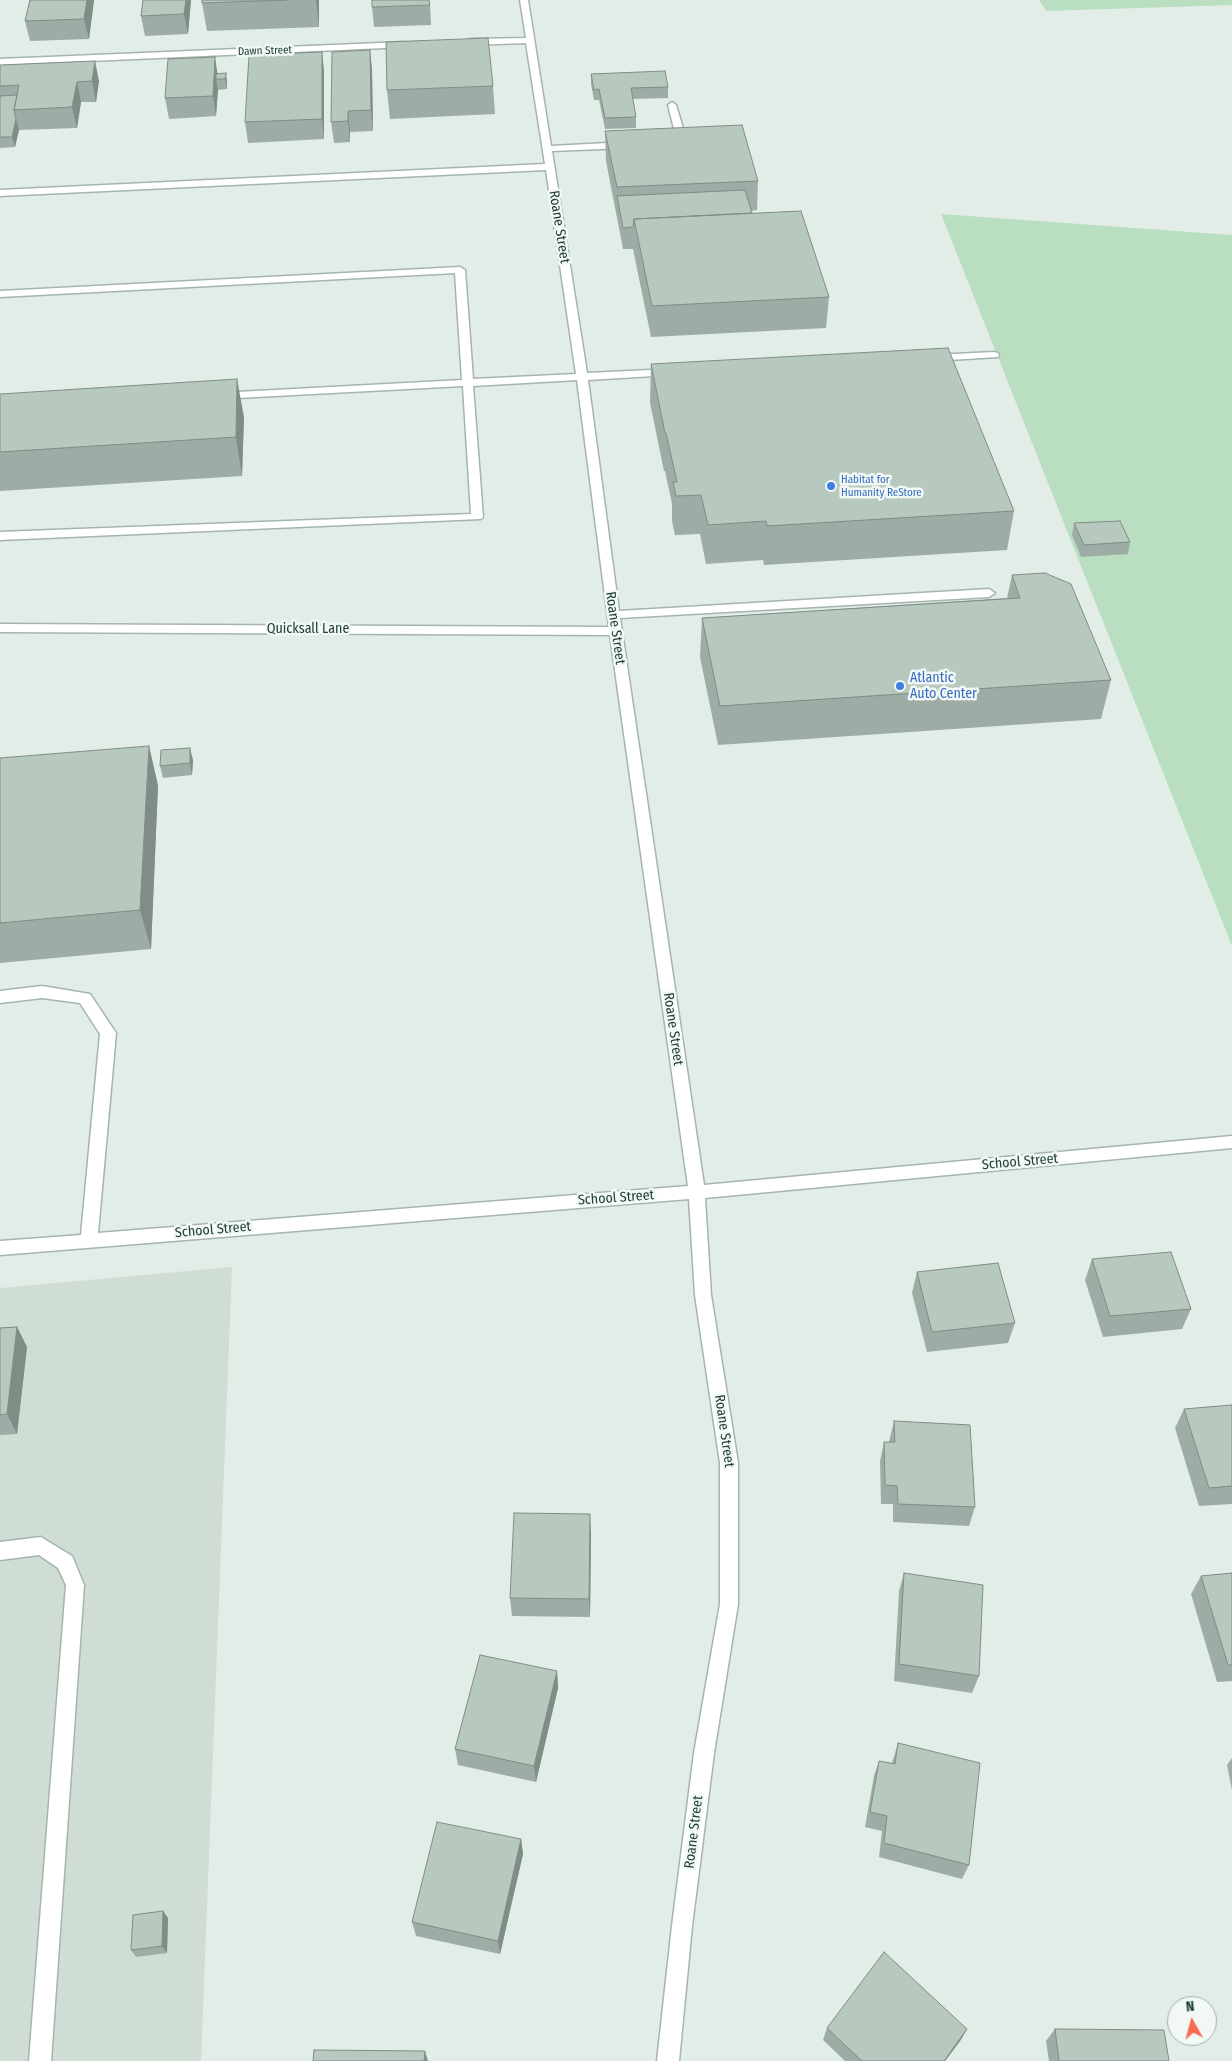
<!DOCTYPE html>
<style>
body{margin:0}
#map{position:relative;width:1232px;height:2061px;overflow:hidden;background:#e2ede7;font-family:"Fira Sans Condensed",sans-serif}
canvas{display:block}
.north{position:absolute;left:1167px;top:1996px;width:50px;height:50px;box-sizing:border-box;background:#f2f9f5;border:1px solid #9eafa8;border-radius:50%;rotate:353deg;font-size:14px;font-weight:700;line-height:20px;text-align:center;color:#213f34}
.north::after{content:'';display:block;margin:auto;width:18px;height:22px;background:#f96b53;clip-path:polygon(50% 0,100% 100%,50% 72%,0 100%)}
</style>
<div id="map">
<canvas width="1232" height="2061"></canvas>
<div class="north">N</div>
</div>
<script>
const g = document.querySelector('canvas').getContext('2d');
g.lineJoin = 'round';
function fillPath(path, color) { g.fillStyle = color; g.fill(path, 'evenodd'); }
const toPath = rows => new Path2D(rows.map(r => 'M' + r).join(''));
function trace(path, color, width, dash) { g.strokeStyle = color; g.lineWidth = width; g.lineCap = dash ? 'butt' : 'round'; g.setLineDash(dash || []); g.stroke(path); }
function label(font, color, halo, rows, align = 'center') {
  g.font = font + ' "Fira Sans Condensed",sans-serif'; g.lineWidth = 5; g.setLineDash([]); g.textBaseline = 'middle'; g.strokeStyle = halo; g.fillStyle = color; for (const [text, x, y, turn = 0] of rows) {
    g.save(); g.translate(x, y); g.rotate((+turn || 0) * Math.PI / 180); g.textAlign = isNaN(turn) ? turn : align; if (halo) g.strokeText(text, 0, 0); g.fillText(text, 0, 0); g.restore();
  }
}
fillPath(toPath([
 [232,1267,201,2061,0,2061,0,1288]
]), '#d0ddd5');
fillPath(toPath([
 [1039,0,1232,0,1232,5,1046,11],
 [941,214,1232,235,1232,946]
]), '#b9dfc0');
const minor = toPath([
 [520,0,528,0,551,146,626,142,631,145,626,148,552,151,587,373,671,369,676,372,671,375,588,380,619,611,989,589,995,593,989,597,620,618,704,1185,1232,1136,1232,1148,705,1198,711,1295,738,1463,738,1604,714,1753,692,1926,679,2061,657,2061,672,1926,694,1753,720,1604,720,1463,695,1295,689,1199,0,1255,0,1241,81,1235,100,1034,80,1003,42,998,0,1003,0,991,42,986,90,994,116,1033,98,1233,688,1186,610,635,0,632,0,624,609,627,577,380,473,386,483,517,481,519,0,540,0,532,471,514,463,386,219,399,214,396,219,393,462,380,455,273,0,297,0,291,460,267,465,270,473,379,576,374,546,170,0,196,0,190,545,164,526,43,470,45,466,42,470,39,526,38,520,0],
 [404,42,407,43,407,47,0,65,0,59,404,42],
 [672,102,676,105,686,138,671,144,666,141,668,139,676,137,668,105,672,102],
 [994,352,998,353,999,355,998,357,933,361,928,358,933,355,994,352],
 [41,1537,72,1556,84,1585,51,2061,29,2061,66,1585,58,1568,39,1555,0,1560,0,1542,41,1537]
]);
trace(minor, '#a4b5ae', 3);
fillPath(minor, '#fff');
fillPath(toPath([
 [30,0,94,0,89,39,30,41,25,21],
 [191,0,188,34,145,36,141,16],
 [202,0,319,0,319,27,207,31,202,3],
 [430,5,431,25,374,27,372,7],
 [370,50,372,70,373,131,350,132,350,142,334,143,331,122],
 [322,52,324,72,324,139,248,143,245,122],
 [0,65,99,81,96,102,81,102,77,128,19,130,15,147,0,148],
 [226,73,227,84,227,89,218,90,216,116,169,119,165,98,218,74],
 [591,74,668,87,668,98,633,99,636,117,636,128,605,129,599,100,594,100,591,84],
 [493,86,495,114,390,119,387,90],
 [605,131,758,181,757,210,751,211,752,213,829,297,826,328,651,337,633,249,623,249,606,161],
 [651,364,1014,511,1007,550,764,565,763,560,706,564,700,534,675,535,672,521,672,504,665,471,664,471,650,403],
 [0,394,244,417,242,476,0,491],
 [1074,523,1130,542,1128,554,1081,557,1072,535],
 [1012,575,1111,680,1101,719,718,745,700,657,702,618,1007,598],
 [0,758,158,785,151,949,0,963],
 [193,760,192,775,163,778,160,766],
 [1092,1259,1191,1309,1182,1329,1103,1337,1085,1280],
 [917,1272,1015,1323,1008,1343,927,1352,912,1293],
 [17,1327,27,1347,17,1434,0,1435,0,1328],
 [1232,1405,1232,1504,1199,1506,1175,1428,1184,1409],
 [894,1421,975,1507,969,1526,893,1522,893,1504,881,1504,880,1461,884,1442,889,1442],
 [591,1533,590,1617,512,1616,510,1598],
 [904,1573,979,1676,972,1693,894,1681,899,1591],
 [1232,1573,1232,1681,1217,1682,1191,1594,1201,1576],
 [557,1671,558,1688,536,1782,458,1765,455,1749],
 [898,1743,969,1865,962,1879,879,1857,882,1831,865,1827,874,1776,879,1761,892,1763],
 [1232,1758,1232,1790,1227,1765],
 [521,1839,523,1854,500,1954,416,1936,412,1922],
 [163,1911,168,1918,167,1953,136,1957,131,1950],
 [827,2028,967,2029,960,2041,945,2061,845,2061,823,2040],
 [1055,2029,1169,2061,1049,2061,1046,2041]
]), '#9daca4');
fillPath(toPath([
 [87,0,94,0,89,39,84,19],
 [186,0,191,0,188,34,184,14],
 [316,0,319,0,319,27],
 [370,50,372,70,373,131,371,110],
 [322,52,324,72,324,139,322,119],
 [215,57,218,77,216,79,218,90,216,116,213,96],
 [95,61,99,81,96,102,92,81],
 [226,73,227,84,227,89,225,79],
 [77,82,81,102,77,128,72,107],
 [348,111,350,132,350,142,348,121],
 [16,119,19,130,15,147,12,137],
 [237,379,244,417,242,476,236,437],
 [149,746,158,785,151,949,140,910],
 [190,748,193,760,192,775,190,763],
 [17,1327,27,1347,17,1434,7,1414],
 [590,1514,591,1533,590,1617,589,1599],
 [557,1671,558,1688,536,1782,534,1766],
 [521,1839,523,1854,500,1954,498,1941],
 [163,1911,168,1918,167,1953,162,1946],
 [967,2029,960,2041,945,2061,944,2061],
 [425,2051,428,2061,424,2061]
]), '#808c86');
const building = toPath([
 [30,0,87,0,84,19,25,21,30,0],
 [143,0,186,0,184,14,141,16,143,0],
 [202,0,287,0,202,3,202,0],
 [372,0,429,0,430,5,372,7,372,0],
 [488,38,493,86,387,90,386,42,488,38],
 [370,50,371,110,348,111,348,121,331,122,332,52,370,50],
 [322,52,322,119,245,122,249,55,322,52],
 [215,57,213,96,165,98,168,59,215,57],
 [95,61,92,81,77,82,72,107,14,110,19,85,0,86,0,65,95,61],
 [665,71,668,87,631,88,636,117,605,118,599,89,594,90,591,74,665,71],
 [226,73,225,79,216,79,216,74,226,73],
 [17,95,14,110,16,119,12,137,0,137,0,96,17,95],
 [742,125,758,181,617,187,605,131,742,125],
 [745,190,752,213,634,219,633,227,623,228,617,196,745,190],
 [801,211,829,297,652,306,634,219,801,211],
 [948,348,1014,511,767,526,766,521,708,525,701,495,676,496,673,482,677,482,666,433,665,433,651,364,948,348],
 [237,379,236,437,0,452,0,394,237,379],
 [1120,521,1130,542,1084,545,1074,523,1120,521],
 [1045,573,1071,584,1111,680,720,706,702,618,1020,598,1012,575,1045,573],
 [149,746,140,910,0,923,0,758,149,746],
 [190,748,190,763,160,766,161,750,190,748],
 [1171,1252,1191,1309,1110,1316,1092,1259,1171,1252],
 [998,1263,1015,1323,932,1332,917,1272,998,1263],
 [17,1327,7,1414,0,1415,0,1328,17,1327],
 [1232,1405,1232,1486,1209,1488,1184,1409,1232,1405],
 [894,1421,970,1425,975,1507,898,1504,897,1486,885,1485,884,1442,895,1442,894,1421],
 [514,1513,590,1514,589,1599,510,1598,514,1513],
 [904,1573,983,1585,979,1676,899,1664,904,1573],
 [1232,1573,1232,1665,1228,1665,1201,1576,1232,1573],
 [480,1655,557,1671,534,1766,455,1749,480,1655],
 [898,1743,980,1763,969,1865,884,1843,887,1816,870,1812,879,1761,895,1764,898,1743],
 [437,1822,521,1839,498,1941,412,1922,437,1822],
 [163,1911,162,1946,131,1950,133,1915,163,1911],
 [884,1952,967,2029,944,2061,862,2061,827,2028,884,1952],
 [1055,2029,1164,2030,1169,2061,1059,2061,1055,2029],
 [314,2050,425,2051,424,2061,313,2061,314,2050]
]);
fillPath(building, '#b7c8bf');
trace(building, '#808c86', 1);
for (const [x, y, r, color] of [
 [831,486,5,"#3f7fe0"],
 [900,686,5,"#3f7fe0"]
]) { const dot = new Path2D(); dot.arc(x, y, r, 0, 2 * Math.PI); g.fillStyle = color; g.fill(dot); trace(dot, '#f2f9f5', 2); }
label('11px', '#213f34', '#f2f9f5', [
 ["Dawn Street",265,51,-2]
]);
label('11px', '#366cbe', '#f2f9f5', [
 ["Habitat for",841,480],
 ["Humanity ReStore",841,493]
], 'left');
label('14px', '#213f34', '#f2f9f5', [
 ["Roane Street",559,227,81],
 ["Roane Street",615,628,82],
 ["Quicksall Lane",308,629],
 ["Roane Street",673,1029,82],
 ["School Street",1020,1162,-5],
 ["School Street",616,1198,-4],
 ["School Street",213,1230,-5],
 ["Roane Street",724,1431,82],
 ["Roane Street",694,1832,-83]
]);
label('14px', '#366cbe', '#f2f9f5', [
 ["Atlantic",910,678],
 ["Auto Center",910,694]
], 'left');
</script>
